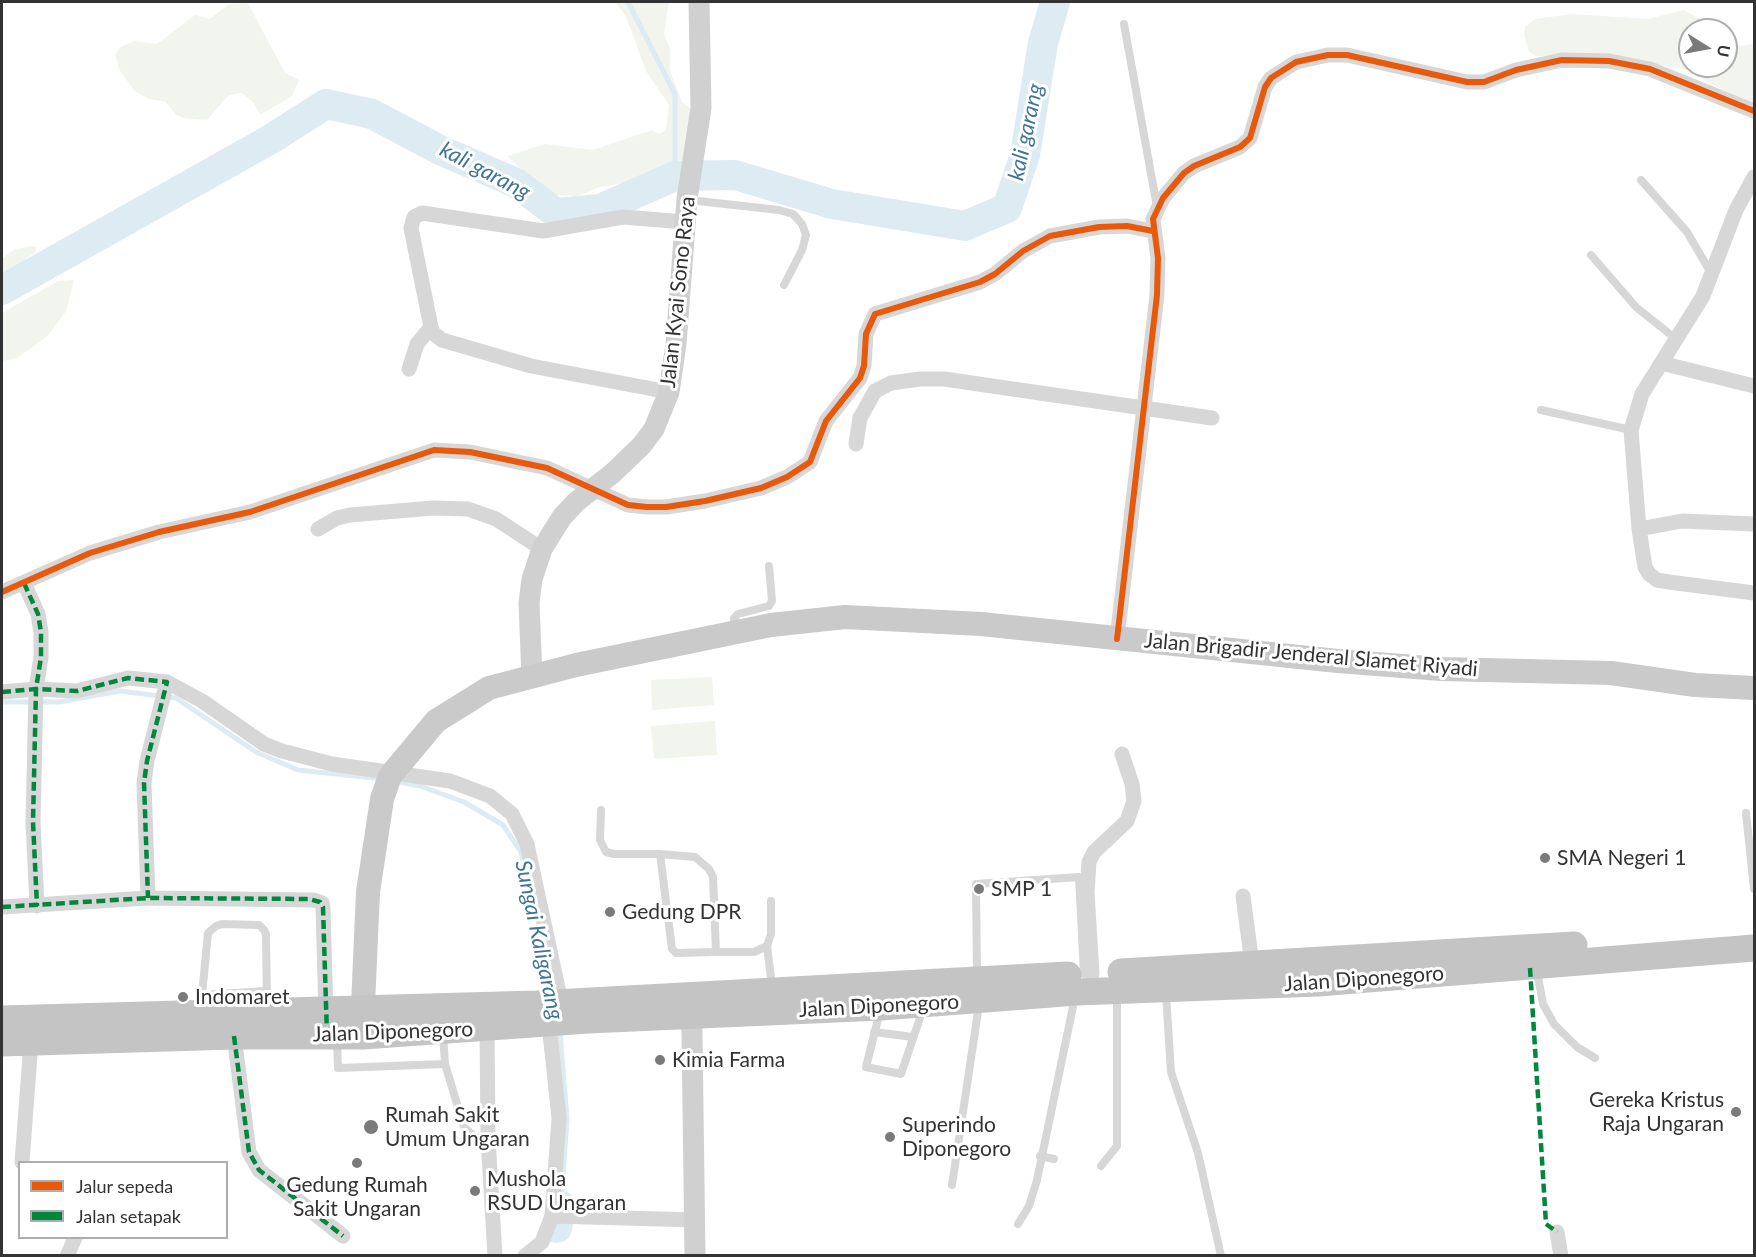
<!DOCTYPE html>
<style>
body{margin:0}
#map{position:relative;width:1756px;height:1257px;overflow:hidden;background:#fff;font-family:Lato,sans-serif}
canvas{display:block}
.frame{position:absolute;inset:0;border:3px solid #333;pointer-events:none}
.legend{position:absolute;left:18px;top:1161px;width:210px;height:78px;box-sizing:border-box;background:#fff;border:2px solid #adadad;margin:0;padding:8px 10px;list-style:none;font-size:18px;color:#333}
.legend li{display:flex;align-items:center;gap:12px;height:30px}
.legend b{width:30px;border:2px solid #adadad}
.north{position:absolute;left:1678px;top:18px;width:60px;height:60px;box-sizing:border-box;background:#fff;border:2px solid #adadad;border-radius:50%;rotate:101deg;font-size:16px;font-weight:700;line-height:24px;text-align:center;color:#333}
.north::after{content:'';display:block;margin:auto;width:21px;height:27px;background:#7a7a7a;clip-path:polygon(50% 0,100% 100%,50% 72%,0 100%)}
</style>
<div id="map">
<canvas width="1756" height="1257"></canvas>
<div class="frame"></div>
<ul class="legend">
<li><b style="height:8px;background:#e8590c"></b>Jalur sepeda</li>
<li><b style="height:8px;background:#00873e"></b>Jalan setapak</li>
</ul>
<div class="north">U</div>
</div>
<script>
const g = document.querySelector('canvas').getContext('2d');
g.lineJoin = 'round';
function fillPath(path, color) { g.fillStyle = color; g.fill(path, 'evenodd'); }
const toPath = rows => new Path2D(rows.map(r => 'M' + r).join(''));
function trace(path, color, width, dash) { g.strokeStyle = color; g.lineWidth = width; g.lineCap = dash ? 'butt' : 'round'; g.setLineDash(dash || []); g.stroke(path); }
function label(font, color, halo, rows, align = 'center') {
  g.font = font + ' Lato,sans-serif'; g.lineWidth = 6; g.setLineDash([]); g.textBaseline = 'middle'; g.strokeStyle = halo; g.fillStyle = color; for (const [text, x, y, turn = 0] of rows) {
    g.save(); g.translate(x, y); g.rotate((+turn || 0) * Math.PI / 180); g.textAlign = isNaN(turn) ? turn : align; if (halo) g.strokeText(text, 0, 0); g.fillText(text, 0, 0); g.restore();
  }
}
fillPath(toPath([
 [615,2,669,2,664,34,670,49,670,71,682,102,691,109,685,158,662,176,600,187,578,196,550,195,507,156,545,144,593,150,652,130,659,134,666,130,669,105,646,71,626,16],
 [248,3,285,73,299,80,292,96,260,115,254,103,242,93,229,95,207,120,184,118,176,115,166,102,149,99,135,91,120,71,115,55,119,48,127,44,134,41,157,44,195,15,210,19,229,4],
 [1684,10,1719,30,1690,30,1690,66,1726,66,1726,35,1741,46,1754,44,1754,108,1688,70,1612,56,1536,56,1529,51,1524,35,1525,27,1535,19,1571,14,1648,19],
 [30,246,37,247,34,253,2,277,2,259,14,250],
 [74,280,66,311,48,336,17,358,2,361,2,313,58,281],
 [712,677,714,705,652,710,651,680],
 [715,721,717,755,654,759,651,726]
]), '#f1f5ed');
trace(toPath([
 [628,2,675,94,675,176],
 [2,702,59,702,120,691,176,698,256,752,298,770,383,779],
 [395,781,420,786,464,802,503,825,521,852,527,881],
 [560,1031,567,1119,561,1206]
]), '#ddebf3', 5);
trace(toPath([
 [2,290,271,139,326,104,372,114,440,150,516,183,556,213,600,209,675,176,735,175,832,204,965,226,1007,208,1025,155,1043,43,1055,2],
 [557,1228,561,1206]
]), '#ddebf3', 30);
trace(toPath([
 [1124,24,1157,207],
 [1641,180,1687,232,1711,273],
 [689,200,779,210,793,214,802,224,806,235,802,250,784,285],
 [1591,255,1636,307,1676,339],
 [1541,410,1631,430],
 [734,629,734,618,738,614,769,606,772,601,769,566],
 [601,810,600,840,606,852,614,854,660,854],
 [1746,813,1754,889],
 [660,854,695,857,709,869,713,877,716,952,676,953,672,949,660,854],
 [767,946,772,986],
 [716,952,754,952,767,946,771,934,771,901],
 [1537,971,1543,1004,1554,1024,1577,1047,1595,1058],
 [977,975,976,884,1079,877,1084,974],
 [266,991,202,995,208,933,216,926,222,924,259,925,264,930,266,934,267,1008],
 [1166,994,1171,1072,1198,1153,1221,1256],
 [880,1011,866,1067,901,1074,923,1009],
 [874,1032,913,1037],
 [337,1040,338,1068,445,1064,443,1035],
 [445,1064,464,1127,475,1137,488,1138],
 [1040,1156,1054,1159],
 [1101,1166,1117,1146,1117,994],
 [952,1185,979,1005],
 [1018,1224,1029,1206,1037,1180,1075,997]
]), '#d7d7d7', 8);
trace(toPath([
 [1754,177,1736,210,1703,296,1642,394,1631,430,1639,529,1645,567,1649,574,1657,580,1669,582,1754,593],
 [1661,363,1754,386],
 [409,369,417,344,431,327],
 [669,392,531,366,442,340,433,333,431,327,411,228,414,217,422,213,543,231,623,217,685,222],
 [856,444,860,418,875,391,891,383,920,379,944,379,1212,418],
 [318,529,337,518,350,515,433,508,468,509,496,519,542,549],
 [1639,529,1682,521,1754,524],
 [24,583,38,614,41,632,41,657,36,689,33,822,37,906],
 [2,592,90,553,159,532,250,512,434,450,470,452,547,468,628,505,647,507,666,507,705,501,761,488,787,477,810,462,826,421,860,378,864,366,866,334,875,314,980,282,995,274,1023,251,1050,236,1099,227,1127,226,1153,231],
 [1117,639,1157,295,1158,258,1153,219,1163,198,1184,173,1194,166,1240,147,1250,138,1265,87,1271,78,1296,62,1328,55,1347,55,1467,82,1484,82,1516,70,1562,60,1609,61,1650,69,1754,111],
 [2,692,36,689,77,691,128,678,167,682,202,701,264,744,282,751,332,764,450,781,490,796,512,814,527,844,561,1002],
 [1243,896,1252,964],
 [148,898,144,783,147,761,167,682],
 [2,907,148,898,314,900,322,903,323,907,326,1015],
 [1092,974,1087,892,1089,862,1094,852,1127,821,1134,801,1132,784,1122,754],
 [487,1029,488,1138,495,1256],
 [234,1036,249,1152,259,1170,343,1236],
 [22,1162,31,1042],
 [552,1216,696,1220],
 [1557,1232,1561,1256],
 [67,1256,75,1238],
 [525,1256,542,1242,552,1216,559,1118,549,1024]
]), '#d7d7d7', 15);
trace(toPath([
 [532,677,529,603,532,579,542,549,562,517,576,502,613,473,642,445,654,429,669,392,676,344,687,199,701,108,699,2],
 [689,1001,692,1033,695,1256]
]), '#d0d0d0', 21);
trace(toPath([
 [362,1028,368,892,382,799,390,776,436,721,489,688,576,665,771,625,845,617,981,624,1338,661,1441,669,1611,673,1695,685,1754,688]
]), '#cacaca', 24);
trace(toPath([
 [1121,972,1574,945],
 [2,1019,536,1004,1068,975],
 [2,1043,234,1036,363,1036,588,1020,881,1007,1077,992,1318,983,1754,948]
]), '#c4c4c4', 27);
trace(toPath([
 [24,583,38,614,41,632,41,657,36,689,33,822,37,906],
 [2,692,36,689,77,691,128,678,167,682,147,761,144,783,148,898],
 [2,907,148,898,309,899,320,902,323,907,327,1036],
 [1530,968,1546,1224,1557,1232],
 [234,1036,249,1152,259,1170,343,1236]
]), '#00873e', 4.5, [9, 4.5]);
trace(toPath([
 [2,592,90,553,159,532,250,512,434,450,470,452,547,468,628,505,647,507,666,507,705,501,761,488,787,477,810,462,826,421,860,378,864,366,866,334,875,314,980,282,995,274,1023,251,1050,236,1099,227,1127,226,1153,231],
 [1117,639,1157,295,1158,258,1153,219,1163,198,1184,173,1194,166,1240,147,1250,138,1265,87,1271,78,1296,62,1328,55,1347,55,1467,82,1484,82,1516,70,1562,60,1609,61,1650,69,1754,111]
]), '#e8590c', 6);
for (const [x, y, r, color] of [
 [1545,858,6,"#7a7a7a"],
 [979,889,6,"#7a7a7a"],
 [610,912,6,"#7a7a7a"],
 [183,997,6,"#7a7a7a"],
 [660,1060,6,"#7a7a7a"],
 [1736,1112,6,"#7a7a7a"],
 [371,1127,8,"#7a7a7a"],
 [890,1137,6,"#7a7a7a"],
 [357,1163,6,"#7a7a7a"],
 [475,1191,6,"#7a7a7a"]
]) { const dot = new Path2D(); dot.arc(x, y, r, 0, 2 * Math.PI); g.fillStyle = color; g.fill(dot); trace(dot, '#fff', 2); }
label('21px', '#333', '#fff', [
 ["Jalan Kyai Sono Raya",678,292,-84],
 ["Jalan Brigadir Jenderal Slamet Riyadi",1311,655,5],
 ["Jalan Diponegoro",1364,979,-4],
 ["Jalan Diponegoro",879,1006,-3],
 ["Jalan Diponegoro",393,1032,-2]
]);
label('21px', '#333', '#fff', [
 ["SMA Negeri 1",1557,858],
 ["SMP 1",991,889],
 ["Gedung DPR",622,912],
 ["Indomaret",195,997],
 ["Kimia Farma",672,1060],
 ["Gereka Kristus",1724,1100,"right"],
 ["Raja Ungaran",1724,1124,"right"],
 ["Rumah Sakit",385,1115],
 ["Umum Ungaran",385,1139],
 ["Superindo",902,1125],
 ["Diponegoro",902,1149],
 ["Mushola",487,1179],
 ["RSUD Ungaran",487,1203],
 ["Gedung Rumah",357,1185,"center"],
 ["Sakit Ungaran",357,1209,"center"]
], 'left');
label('italic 22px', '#3f7597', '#fff', [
 ["kali garang",1026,132,-78],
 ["kali garang",485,171,28],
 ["Sungai Kaligarang",539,940,78]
]);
</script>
